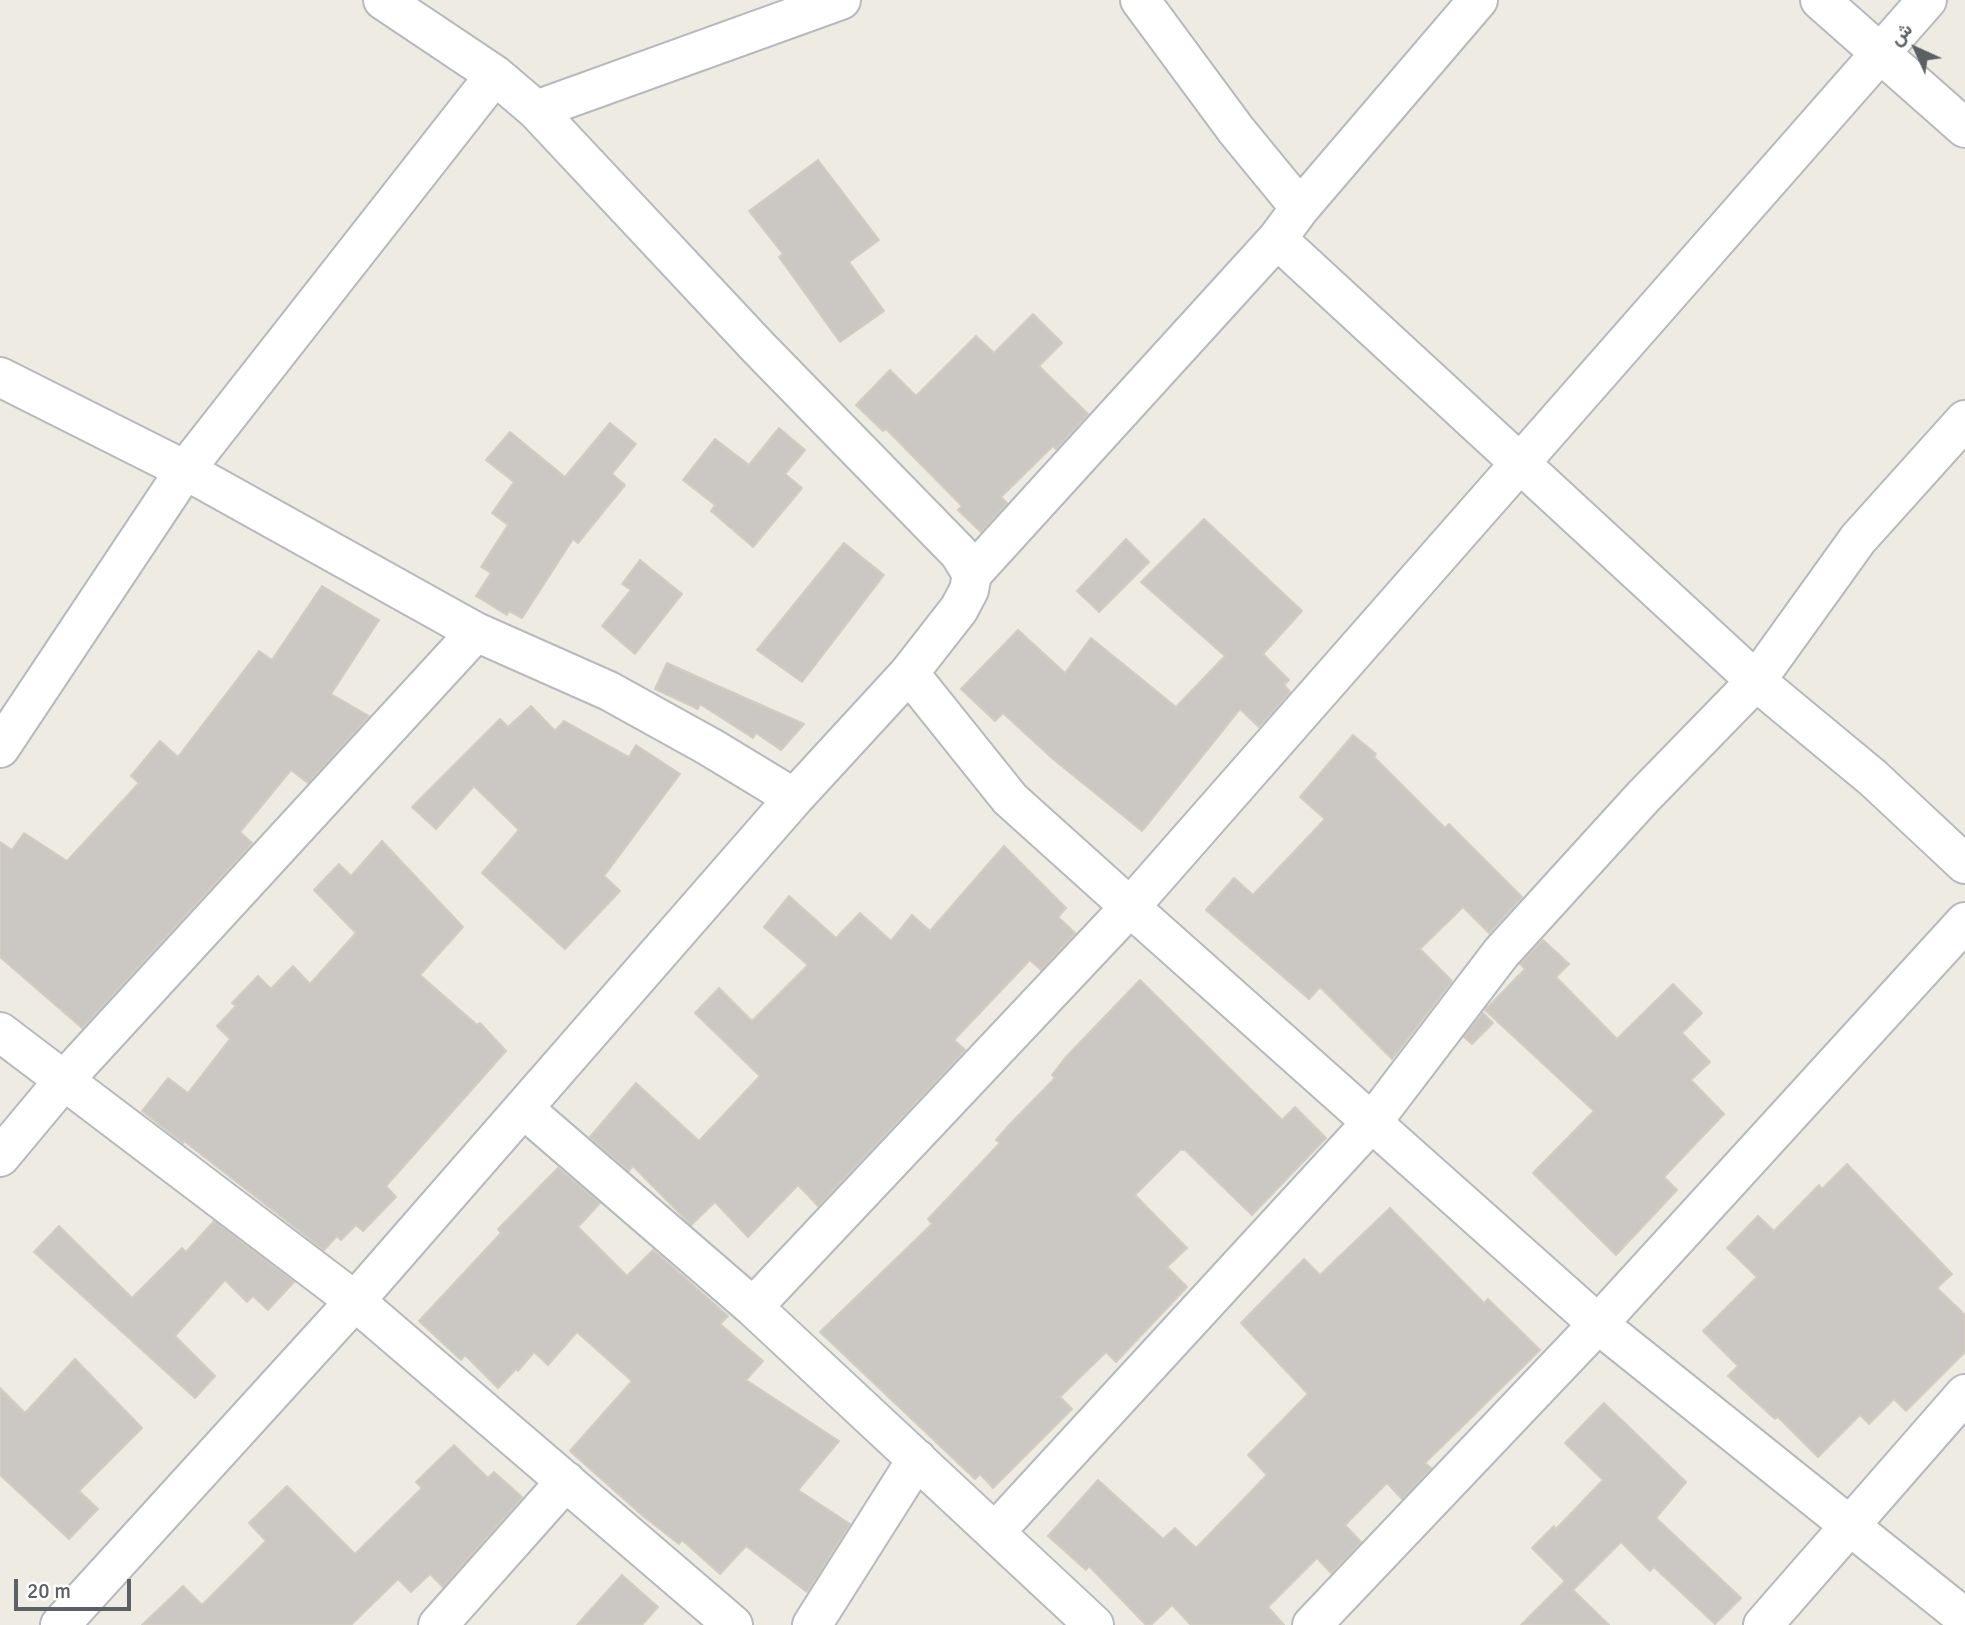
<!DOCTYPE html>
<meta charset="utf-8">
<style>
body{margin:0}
#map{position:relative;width:1965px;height:1625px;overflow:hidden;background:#eeebe3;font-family:Signika,Vazirmatn,sans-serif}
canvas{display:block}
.north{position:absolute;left:1881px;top:14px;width:70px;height:70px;-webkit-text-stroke:5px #fff;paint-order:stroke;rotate:315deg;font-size:19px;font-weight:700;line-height:28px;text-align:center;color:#5b6064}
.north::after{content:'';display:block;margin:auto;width:24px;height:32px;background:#5b6064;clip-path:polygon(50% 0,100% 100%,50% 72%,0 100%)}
.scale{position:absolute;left:14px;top:1579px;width:117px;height:32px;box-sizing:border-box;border:4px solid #5b6064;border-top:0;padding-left:9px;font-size:21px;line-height:24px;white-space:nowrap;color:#5b6064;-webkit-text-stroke:5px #fff;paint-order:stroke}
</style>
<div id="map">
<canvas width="1965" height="1625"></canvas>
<div class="north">ش</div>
<div class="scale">20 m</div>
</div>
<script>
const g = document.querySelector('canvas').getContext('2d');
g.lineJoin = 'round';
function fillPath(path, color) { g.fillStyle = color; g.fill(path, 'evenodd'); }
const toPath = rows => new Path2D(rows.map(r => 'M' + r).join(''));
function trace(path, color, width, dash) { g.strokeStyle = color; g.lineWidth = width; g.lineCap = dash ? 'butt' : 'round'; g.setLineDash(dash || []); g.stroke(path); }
const building = toPath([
 [818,160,879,240,849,262,884,311,840,342,779,257,783,254,749,211,818,160],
 [1033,314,1062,343,1039,366,1088,414,1056,449,1053,446,1001,497,1007,503,981,532,958,510,962,506,886,429,883,431,856,405,890,370,916,396,976,336,994,353,1033,314],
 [610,423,636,444,612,474,625,485,578,543,573,539,522,618,509,611,507,615,476,596,491,573,481,567,508,525,492,513,514,482,486,460,510,432,565,477,610,423],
 [779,428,805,450,785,474,802,488,753,547,711,511,715,505,683,480,715,439,749,465,779,428],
 [1204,519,1302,611,1263,654,1289,680,1284,685,1290,692,1259,727,1240,709,1142,831,1053,759,1003,713,995,721,961,689,1018,630,1065,673,1091,638,1176,707,1225,656,1141,582,1204,519],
 [1126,539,1149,562,1099,612,1077,591,1126,539],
 [844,543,884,575,802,682,757,650,844,543],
 [640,560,682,594,635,654,602,626,631,590,622,584,640,560],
 [322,586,379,620,331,694,369,716,308,783,291,770,240,832,252,843,82,1028,0,957,0,842,12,850,24,833,67,861,139,783,131,776,160,741,178,757,259,651,272,660,322,586],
 [667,663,709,682,804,724,781,750,756,733,753,738,700,704,698,709,655,689,667,663],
 [531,706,555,731,564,721,629,757,636,745,680,774,604,876,620,891,565,949,482,873,519,830,474,786,436,829,412,807,500,719,508,727,531,706],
 [1353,735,1376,754,1374,757,1445,828,1449,824,1522,897,1489,933,1463,907,1420,949,1452,981,1392,1059,1320,987,1309,999,1206,910,1234,878,1253,895,1325,819,1300,797,1353,735],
 [382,841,463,927,420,975,477,1025,480,1023,506,1051,386,1186,396,1197,363,1231,356,1225,341,1240,337,1236,324,1250,184,1141,183,1143,142,1111,168,1078,188,1093,230,1039,217,1026,236,1006,232,1003,258,976,271,989,293,966,310,984,356,933,314,890,339,864,351,876,382,841],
 [1004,846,1066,908,1058,917,1075,933,1041,970,1030,960,954,1040,965,1050,818,1206,798,1185,748,1237,715,1202,691,1225,633,1166,629,1171,590,1137,636,1083,699,1141,760,1076,695,1013,719,988,752,1021,808,965,764,927,789,896,836,938,860,913,891,941,912,915,930,931,1004,846],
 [1543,940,1569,964,1556,977,1617,1039,1673,984,1702,1013,1682,1033,1710,1062,1691,1080,1724,1114,1664,1177,1677,1190,1616,1255,1533,1173,1594,1111,1485,1010,1525,969,1520,964,1543,940],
 [1140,980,1282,1120,1295,1107,1326,1138,1252,1215,1185,1150,1180,1150,1135,1195,1187,1248,1167,1267,1187,1287,1116,1362,1106,1352,1060,1397,1072,1409,993,1488,980,1474,975,1479,820,1332,932,1224,928,1219,1000,1143,996,1140,1009,1125,1055,1078,1052,1075,1065,1058,1140,980],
 [1483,1013,1493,1023,1472,1044,1464,1037,1483,1013],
 [1847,1164,1952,1274,1937,1288,1965,1315,1965,1352,1906,1411,1894,1399,1869,1424,1860,1415,1818,1457,1778,1417,1775,1419,1728,1376,1738,1366,1703,1331,1757,1277,1727,1248,1758,1216,1774,1231,1819,1185,1822,1189,1847,1164],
 [558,1168,600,1203,578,1227,627,1276,653,1250,728,1316,720,1324,763,1361,746,1380,839,1441,798,1490,850,1524,807,1592,746,1546,720,1574,682,1540,679,1544,643,1516,570,1451,632,1381,577,1332,548,1365,534,1352,518,1371,516,1369,498,1388,465,1355,461,1360,419,1321,501,1233,498,1229,558,1168],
 [1390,1208,1484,1303,1488,1299,1540,1350,1425,1463,1431,1468,1402,1499,1387,1483,1345,1525,1361,1542,1331,1573,1317,1558,1268,1607,1284,1625,1191,1625,1172,1605,1151,1625,1146,1625,1089,1566,1086,1570,1048,1536,1098,1480,1163,1539,1175,1528,1196,1548,1267,1475,1248,1455,1308,1394,1241,1323,1304,1259,1320,1275,1390,1208],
 [214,1221,294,1282,268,1310,253,1296,247,1302,225,1280,175,1336,215,1376,195,1398,34,1252,59,1226,132,1298,182,1248,186,1252,214,1221],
 [75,1359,142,1428,79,1491,98,1509,69,1539,0,1475,0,1388,25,1413,75,1359],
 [1604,1403,1686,1482,1656,1518,1741,1598,1715,1624,1654,1567,1650,1571,1621,1542,1573,1590,1609,1625,1521,1625,1565,1581,1532,1548,1554,1526,1556,1529,1603,1480,1565,1443,1604,1403],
 [454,1445,488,1478,494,1472,522,1497,443,1587,430,1574,411,1592,398,1579,351,1625,142,1625,183,1586,202,1605,266,1541,249,1523,287,1486,355,1554,422,1488,416,1482,454,1445],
 [622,1575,658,1607,642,1625,577,1625,622,1575]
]);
fillPath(building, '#cbc7c2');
trace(building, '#d3ccc1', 2);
const minor = toPath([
 [1140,0,1236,130,1300,208],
 [1820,0,1965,128],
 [536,110,841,0],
 [1277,239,1756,681,1873,778,1965,864],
 [0,377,185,470,476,632,609,691,710,747,794,798],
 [972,574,1277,239,1300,208,1478,0],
 [909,673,1010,799,1130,907,1598,1324,1965,1618],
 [0,748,185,470,495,75],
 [0,1032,355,1301,733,1625],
 [524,1109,753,1307,1094,1625],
 [0,1157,65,1079,476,632],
 [753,1307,1130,907,1927,0],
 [995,1532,1373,1121,1501,953,1643,797,1756,681,1858,539,1965,420],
 [60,1625,355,1301,794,798,909,673,959,609,969,590,972,574,959,553,758,347,536,110,495,75,383,0],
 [438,1625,566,1481],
 [812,1625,917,1459],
 [1312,1625,1598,1324,1965,922],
 [1763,1625,1965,1394]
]);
trace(minor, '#b6b9bd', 42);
trace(minor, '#fff', 38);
</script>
